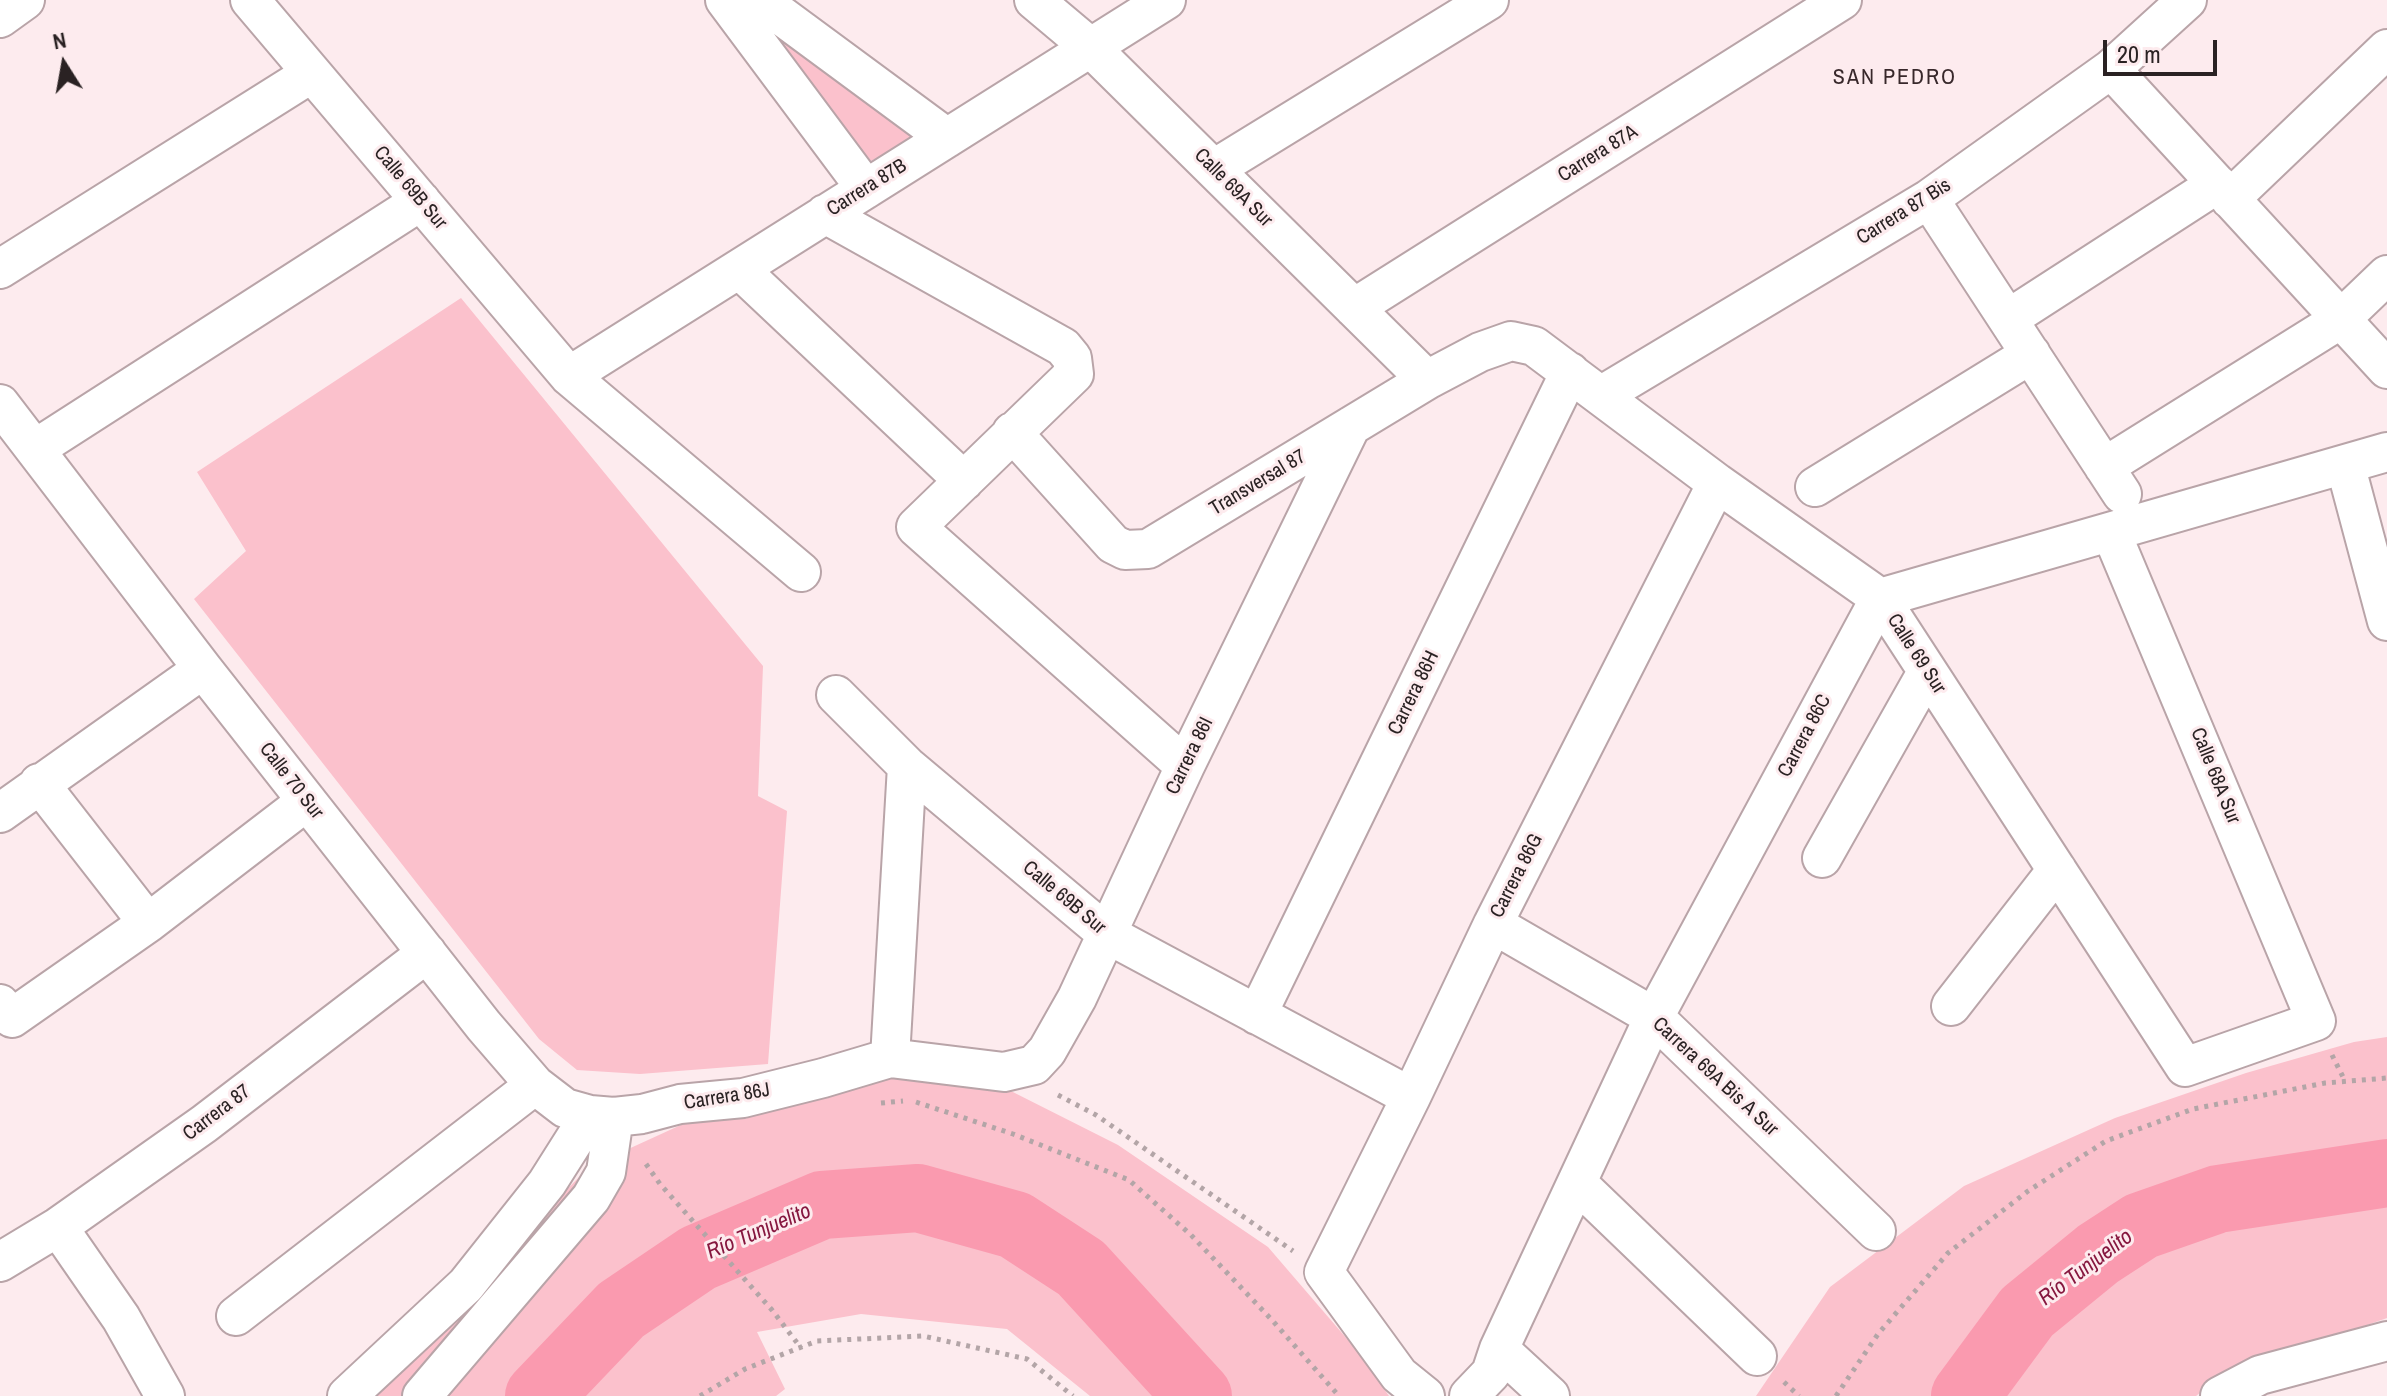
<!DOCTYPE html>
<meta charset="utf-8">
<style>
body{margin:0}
#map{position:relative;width:2387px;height:1396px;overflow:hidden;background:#fdebee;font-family:"Archivo Narrow",sans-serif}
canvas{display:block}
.north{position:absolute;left:24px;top:24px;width:80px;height:80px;-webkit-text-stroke:6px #fdebee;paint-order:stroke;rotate:349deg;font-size:22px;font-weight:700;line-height:32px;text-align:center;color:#2a2223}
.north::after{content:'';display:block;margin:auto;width:28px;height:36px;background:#2a2223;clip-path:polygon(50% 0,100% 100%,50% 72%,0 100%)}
.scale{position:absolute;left:2103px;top:40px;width:114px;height:36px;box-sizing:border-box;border:4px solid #2a2223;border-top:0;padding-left:10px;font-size:24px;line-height:28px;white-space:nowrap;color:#2a2223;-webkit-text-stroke:6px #fdebee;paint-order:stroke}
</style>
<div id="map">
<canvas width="2387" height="1396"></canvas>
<div class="north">N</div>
<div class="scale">20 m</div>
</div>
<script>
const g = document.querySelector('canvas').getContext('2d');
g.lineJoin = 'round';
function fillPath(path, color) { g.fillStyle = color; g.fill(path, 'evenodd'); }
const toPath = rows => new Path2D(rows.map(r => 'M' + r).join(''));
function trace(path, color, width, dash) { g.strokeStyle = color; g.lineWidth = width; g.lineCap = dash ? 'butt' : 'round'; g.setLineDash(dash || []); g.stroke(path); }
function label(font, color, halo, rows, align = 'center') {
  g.font = font + ' "Archivo Narrow",sans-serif'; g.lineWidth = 6; g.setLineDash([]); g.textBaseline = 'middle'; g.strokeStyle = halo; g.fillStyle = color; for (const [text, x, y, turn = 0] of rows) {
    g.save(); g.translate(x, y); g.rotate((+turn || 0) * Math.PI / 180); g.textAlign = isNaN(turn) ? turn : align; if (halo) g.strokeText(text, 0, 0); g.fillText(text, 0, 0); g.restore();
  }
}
fillPath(toPath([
 [735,0,922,134,871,161],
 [461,298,763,666,758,796,787,811,768,1064,640,1074,577,1070,539,1039,194,599,246,551,197,472],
 [2387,1037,2387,1318,2220,1377,2196,1396,1756,1396,1830,1287,1964,1186,2115,1118,2246,1073,2354,1042],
 [884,1074,991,1081,1118,1145,1268,1247,1360,1354,1389,1396,1090,1396,1007,1329,861,1314,757,1332,785,1389,776,1396,363,1396,589,1167,683,1124,747,1103]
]), '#fbc1cc');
trace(toPath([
 [539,1396,621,1310,698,1258,822,1205,918,1198,1015,1225,1081,1268,1198,1396],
 [1965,1396,2027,1312,2098,1254,2141,1226,2218,1199,2387,1173]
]), '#fa9aaf', 68);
const minor = toPath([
 [250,0,569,376,801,572],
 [725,0,866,189],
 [760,0,947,138],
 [1034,0,1090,47,1427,380],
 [0,18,25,0],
 [2111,69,2387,369],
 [1214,169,1489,0],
 [1929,199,2122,494],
 [2230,199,2387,49],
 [825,214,1063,347,1072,358,1074,374,916,527,1185,766],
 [0,269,312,73],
 [739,269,964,481],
 [1354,308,1842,0],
 [2008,319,2217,184],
 [569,376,1166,0],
 [1602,395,1929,199,2111,69,2187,0],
 [0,404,203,669,484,1026,535,1085,565,1108,590,1115,614,1117],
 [1012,432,1113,544,1125,550,1148,549,1427,380,1480,352,1511,341,1534,346,1717,483,1880,598,2185,1067,2316,1021,2111,532],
 [35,449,421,201],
 [2345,464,2387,621],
 [2104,467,2341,319,2387,275],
 [1815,487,2031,354],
 [836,695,907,766,1107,934,1411,1097],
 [39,783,148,923],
 [0,813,203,669],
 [1822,858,1927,672],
 [1493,924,1654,1017,1876,1231],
 [0,1004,12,1018,148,923,307,801],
 [1951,1006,2057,870],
 [1257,1015,1570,372],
 [890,1058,907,766],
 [1577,1183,1757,1356],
 [58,1227,121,1318,165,1396],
 [0,1262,58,1227,204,1124,427,953],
 [236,1316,535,1085],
 [1499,1349,1550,1396],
 [347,1396,466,1285,547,1183,590,1115],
 [422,1396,591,1198,606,1172,614,1117,642,1114,680,1104,743,1098,823,1078,890,1058,1004,1072,1034,1065,1047,1051,1077,998,1185,766,1351,426],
 [1425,1396,1399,1375,1324,1272,1411,1097,1493,924,1717,483],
 [1469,1396,1491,1373,1499,1349,1654,1017,1880,598,2387,452],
 [2220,1396,2260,1375,2387,1341]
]);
trace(minor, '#b9a4a8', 42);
trace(toPath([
 [2332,1055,2345,1081],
 [1058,1095,1096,1115,1293,1251],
 [916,1102,1013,1134,1129,1180,1191,1235,1272,1320,1339,1396],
 [881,1103,903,1101],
 [646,1164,660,1184,772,1310,801,1348],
 [1784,1382,1799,1396],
 [700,1396,745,1369,817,1341,923,1336,1027,1359,1073,1396],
 [1836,1396,1878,1334,1948,1253,2028,1191,2106,1141,2193,1109,2325,1083,2387,1078]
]), '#b3a5a7', 5, [4, 6]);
trace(minor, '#fff', 38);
label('20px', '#2a2223', '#fdebee', [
 ["Carrera 87A",1598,154,-32],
 ["Calle 69B Sur",410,188,50],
 ["Carrera 87B",867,188,-32],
 ["Calle 69A Sur",1233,188,45],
 ["Carrera 87 Bis",1904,212,-32],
 ["Transversal 87",1258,483,-31],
 ["Calle 69 Sur",1916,654,57],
 ["Carrera 86H",1414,693,-64],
 ["Carrera 86C",1805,736,-62],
 ["Carrera 86I",1190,756,-64],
 ["Calle 68A Sur",2215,776,68],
 ["Calle 70 Sur",291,781,52],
 ["Carrera 86G",1517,876,-63],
 ["Calle 69B Sur",1064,898,40],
 ["Carrera 69A Bis A Sur",1715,1077,43],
 ["Carrera 86J",727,1097,-9],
 ["Carrera 87",217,1113,-37]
]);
g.letterSpacing = '2px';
label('22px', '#38282b', '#fdebee', [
 ["SAN PEDRO",1895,78]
]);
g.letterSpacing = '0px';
label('italic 22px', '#86173f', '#fdebee', [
 ["Río Tunjuelito",759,1232,-23],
 ["Río Tunjuelito",2086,1268,-37]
]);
</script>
